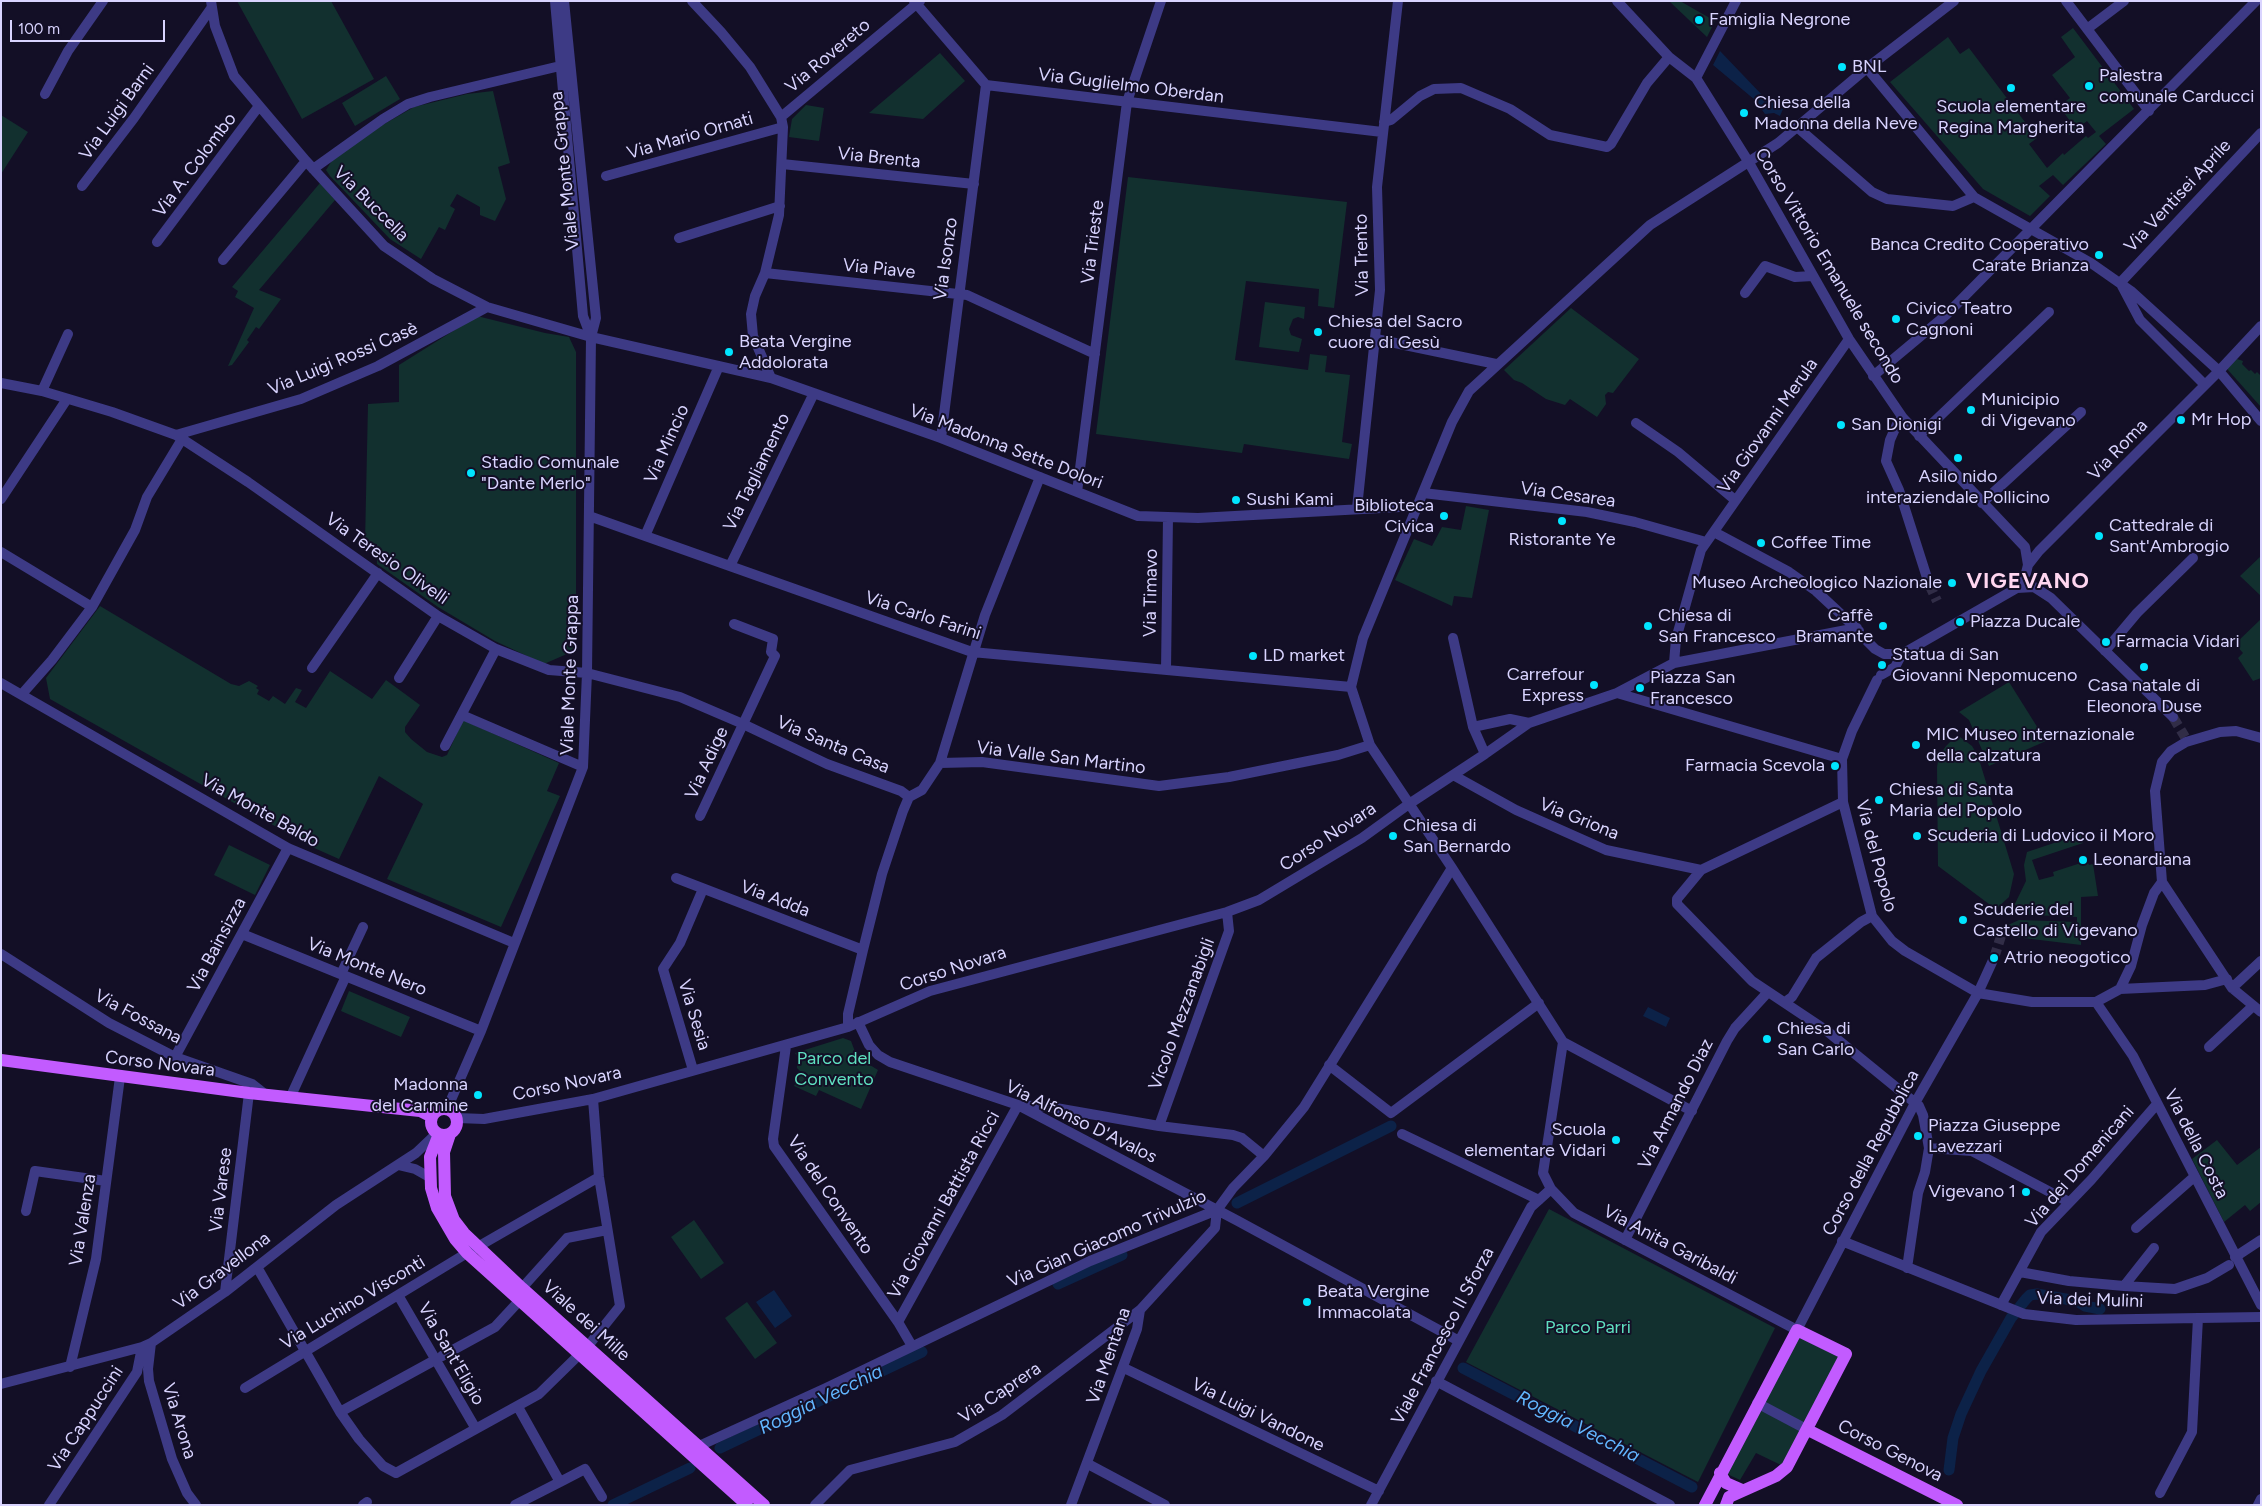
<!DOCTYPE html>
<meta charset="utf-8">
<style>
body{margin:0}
#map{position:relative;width:2262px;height:1506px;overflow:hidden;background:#130f26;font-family:Figtree,sans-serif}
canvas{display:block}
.frame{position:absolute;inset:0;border:2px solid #d9d4ff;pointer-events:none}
.scale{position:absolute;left:10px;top:20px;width:155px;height:22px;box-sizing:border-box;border:2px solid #d9d4ff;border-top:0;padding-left:6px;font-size:15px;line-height:18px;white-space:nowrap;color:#d9d4ff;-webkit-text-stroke:4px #130f26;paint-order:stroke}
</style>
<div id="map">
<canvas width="2262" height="1506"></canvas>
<div class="frame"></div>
<div class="scale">100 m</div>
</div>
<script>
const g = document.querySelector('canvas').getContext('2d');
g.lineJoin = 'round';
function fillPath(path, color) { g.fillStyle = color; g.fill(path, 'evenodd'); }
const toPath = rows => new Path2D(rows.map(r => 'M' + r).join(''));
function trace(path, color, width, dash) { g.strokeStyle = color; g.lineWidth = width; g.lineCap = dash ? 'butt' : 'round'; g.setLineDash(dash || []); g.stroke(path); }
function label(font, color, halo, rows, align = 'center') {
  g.font = font + ' Figtree,sans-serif'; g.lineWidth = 4; g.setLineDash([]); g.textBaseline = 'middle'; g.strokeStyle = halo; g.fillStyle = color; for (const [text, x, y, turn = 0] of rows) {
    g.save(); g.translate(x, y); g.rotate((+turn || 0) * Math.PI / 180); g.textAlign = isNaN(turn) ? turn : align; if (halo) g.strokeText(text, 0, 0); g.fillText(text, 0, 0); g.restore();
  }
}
fillPath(toPath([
 [237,1,331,1,374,79,302,119],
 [1669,1,1680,1,1715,21,1707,37],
 [2073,28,2134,109,2099,136,2106,144,2063,185,2053,175,2039,186,2050,196,2030,216,1983,189,1890,82,1948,37,1960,54,1969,48,2037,138,2029,144,2047,168,2063,153,2064,155,2086,136,2088,138,2096,132,2087,121,2069,135,2066,131,2073,125,2059,106,2070,98,2052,75,2075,57,2061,37],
 [940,53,965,81,923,119,869,113],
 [386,76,400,99,355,126,342,103],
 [493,91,510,163,498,167,506,199,495,221,480,215,480,207,457,194,450,206,455,209,445,230,439,227,421,259,390,239,330,176,326,170,333,159,372,131,414,107,467,94],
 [806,105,824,108,819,141,789,137,792,119],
 [1,115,28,132,1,174],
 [1128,177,1347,202,1334,308,1318,306,1319,289,1246,281,1235,360,1308,370,1310,354,1327,356,1325,372,1350,375,1342,442,1352,444,1349,459,1244,444,1242,453,1096,434],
 [320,183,335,200,259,290,281,299,259,329,256,327,247,340,249,342,232,365,228,366,254,308,235,297,238,291,232,287],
 [1265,302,1305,307,1304,319,1298,317,1293,319,1289,329,1291,335,1302,339,1299,352,1259,347],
 [1571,308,1639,359,1613,393,1608,392,1605,395,1606,404,1597,417,1570,399,1565,405,1546,399,1522,383,1514,380,1504,370],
 [477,316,545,333,569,337,576,352,576,650,544,664,495,641,438,607,377,564,377,544,365,543,368,404,399,402,399,365],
 [2237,359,2243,361,2242,364,2249,371,2251,370,2255,374,2257,372,2261,376,2261,407,2228,370,2228,366],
 [1466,506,1489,510,1472,598,1454,596,1452,606,1395,580,1414,539,1432,546,1442,527,1461,530],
 [2261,556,2261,596,2240,576],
 [100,606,231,684,239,686,249,681,258,686,256,688,259,690,257,694,269,701,273,696,285,704,296,688,302,690,295,702,306,708,330,671,372,699,386,680,420,705,405,727,405,732,411,739,427,752,442,757,447,755,463,720,559,763,547,791,560,796,501,927,387,879,423,804,379,776,339,859,312,847,50,699,46,678],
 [2261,619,2261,678,2253,681,2238,658,2243,653,2235,644],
 [2009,682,2046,741,1989,766,1969,720,1959,712],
 [1955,737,1960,737,1972,746,1978,756,2014,874,2009,897,1997,908,1993,907,1938,866,1937,767,1939,756,1946,746],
 [2081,834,2083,843,2032,860,2039,880,2054,876,2053,872,2087,861,2089,865,2093,864,2098,896,2081,897,2081,945,2007,936,2008,925,2019,920,2077,922,2077,917,2013,914,2011,912,2026,881,2024,865,2027,852],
 [229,845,270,865,255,895,214,875],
 [349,991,410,1017,401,1037,341,1011],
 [843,1038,851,1041,857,1057,878,1070,861,1109,819,1090,816,1096,794,1086,801,1072,797,1068,797,1056,795,1053],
 [2217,1140,2237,1165,2261,1147,2261,1202,2250,1211,2245,1205,2224,1222,2192,1159],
 [1549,1209,1775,1328,1698,1482,1466,1362],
 [694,1220,724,1263,701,1279,671,1237],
 [747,1302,777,1343,755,1359,725,1318],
 [1798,1337,1840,1357,1783,1466,1756,1453,1740,1480,1725,1473]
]), '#12302f');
fillPath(toPath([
 [1720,51,1763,96,1783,109,1780,116,1774,113,1765,114,1755,100,1713,65],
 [1648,1007,1670,1018,1666,1027,1643,1016],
 [774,1290,792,1316,775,1328,756,1302]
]), '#0c2248');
trace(toPath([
 [1237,1203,1391,1126],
 [1058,1284,1122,1255],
 [1463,1368,1692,1487],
 [720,1448,922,1352],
 [1949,1470,1953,1438,1961,1414,1981,1371,2011,1318,2026,1299,2030,1295,2037,1294,2077,1301,2085,1306,2100,1309],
 [613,1505,690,1468]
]), '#0c2248', 11);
trace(toPath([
 [1929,584,1937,601],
 [2173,717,2185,737],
 [1994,958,2001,936]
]), '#312d47', 10, [10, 5]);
trace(toPath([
 [211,1,215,26,234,76,306,161,384,246,433,279,487,307,591,337,771,378,941,438,1138,516,1198,518,1418,506],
 [555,1,583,316,591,337],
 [692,1,721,32,750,67,781,117,783,127,779,215,765,273,755,296,751,314,753,336,771,378],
 [914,1,986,85,1382,132],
 [1617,1,1669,57,1696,78,1748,161,1849,339,1903,418,2025,547,2028,565,2026,573,2017,588],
 [1954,1,1867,68,1778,143,1650,225,1469,391,1452,422,1363,638,1351,687,1370,745,1452,868,1563,1042,1543,1173,1551,1189,1574,1213,1797,1330,1915,1103,1978,993,1994,958],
 [2066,1,2149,111],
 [2087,29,2124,1],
 [1867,68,1974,197,2091,263,2131,291,2219,371,2261,421],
 [1696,78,1736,1],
 [45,94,68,51,103,1],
 [781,117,920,1],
 [1384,122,1391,120,1420,96,1434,89,1461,88,1510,109,1550,135,1607,147,1611,144,1647,83,1669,57],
 [1797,127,1872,192,1887,199,1953,206,1974,197],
 [782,164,974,184],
 [313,169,383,119,408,104,430,97,560,66],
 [606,176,783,127],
 [82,186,134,118,212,7],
 [679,238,780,206],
 [157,242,259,106],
 [223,260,306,161],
 [765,273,967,295,1095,354],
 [2120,283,2261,133],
 [2122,286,2140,320,2205,385],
 [1745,293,1765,266,1795,277,1813,276],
 [1376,339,1496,364],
 [1873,376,1946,315,2256,1],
 [1,383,42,391,112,412,176,435,248,482,438,616,496,649,549,670,587,673,680,697,743,724,827,764,901,791,909,797],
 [42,391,68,334],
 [1903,418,1898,422,1890,440,1886,461,1899,490,1929,584],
 [1636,423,1678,452,1735,500],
 [176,435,301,399,378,366,487,307],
 [1919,436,2049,312],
 [941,438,986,85],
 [1077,492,1127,102,1161,1],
 [1423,493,1587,512,1635,522,1706,542],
 [1,499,67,399],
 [1982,503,2081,412],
 [1357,508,1380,290,1377,187,1398,1],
 [589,516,972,652,1351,687],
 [1714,532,1789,572,1816,591,1859,631],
 [645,536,719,366],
 [1,552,92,607],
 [2028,565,2039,551,2219,371,2261,326],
 [730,566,814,393],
 [1453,638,1473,727,1485,754],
 [1867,641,1875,649,1884,654,1902,654,1895,667,1881,675],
 [2105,651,2137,613,2193,558],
 [1902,654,2017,588,2034,587,2051,598,2173,717],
 [1674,663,1676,639,1701,550,1849,339],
 [312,668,378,573],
 [1166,670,1168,517],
 [399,678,438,616],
 [1877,680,1852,731,1842,759,1843,802,1872,916,1892,941,1905,951,1978,993,2032,1002,2096,1002,2120,989,2205,985,2227,979],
 [1,683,288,848,514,943],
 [1617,693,1842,759],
 [22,694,52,660,92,607,135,530,147,497,182,439],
 [462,715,583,767],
 [1473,727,1510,719,1529,723],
 [2261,738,2236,731,2220,732,2186,742,2171,751,2162,762,2155,791,2162,882,2232,988,2261,1012],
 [445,746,496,649],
 [940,763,982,762,1159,786,1229,777,1338,755,1370,745],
 [1453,775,1516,810,1606,850,1701,870],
 [1843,802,1701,870,1677,899,1677,904,1752,981,1827,1031,1919,1106,1923,1115,1929,1148,1925,1172,1918,1193,1907,1268],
 [700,816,775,656,771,652,773,639,734,624],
 [676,878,863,950],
 [242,934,481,1031],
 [1,954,109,1023,175,1057,252,1084,266,1095],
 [341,974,363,927],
 [2232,988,2261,961],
 [2120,989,2131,966,2142,925,2154,893,2162,882],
 [1785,1002,1792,997,1816,958,1861,922,1872,916],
 [2096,1002,2133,1056,2261,1305],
 [858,1022,869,1045,878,1055,890,1062,1018,1105,1238,1221,1459,1341],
 [848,1027,848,1014,863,950,882,874,903,811,909,797,922,790,940,763,985,615,1040,477],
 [1563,1042,1692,1111],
 [786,1046,773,1139,774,1146,898,1322],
 [2209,1047,2252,1007],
 [175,1057,288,848],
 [1329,1065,1391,1113,1539,1003],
 [693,1070,663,969,680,943,703,889],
 [290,1098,346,976],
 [447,1109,481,1031,583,767,587,673,591,337,596,318,564,1],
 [457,1118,484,1119,593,1099,848,1027,930,991,1227,912,1259,900,1362,838,1409,804,1485,754,1529,723,1617,693,1674,663,1857,628],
 [1159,1126,1229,931,1227,912],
 [1402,1134,1539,1200],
 [1929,1148,1972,1151,2069,1202],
 [398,1165,415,1169,431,1178],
 [26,1211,35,1171,106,1181],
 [2136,1228,2194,1177],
 [1625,1240,1727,1041,1735,1028,1768,992],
 [1842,1241,2024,1314,2076,1320,2261,1317],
 [2235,1257,2261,1240],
 [257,1267,340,1412,359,1439,383,1466,396,1473,539,1394,588,1346,620,1306,599,1177,593,1099],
 [2020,1272,2069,1281,2124,1286,2154,1248],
 [2124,1286,2175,1289,2207,1278,2229,1265],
 [522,1288,567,1238,607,1230],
 [225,1292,249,1093],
 [398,1295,476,1429],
 [2001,1305,2041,1232,2091,1180,2157,1104],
 [151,1343,148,1369,149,1381,172,1459,187,1493,196,1505],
 [912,1346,898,1322,1018,1105,1050,1107,1159,1126,1233,1135,1242,1138,1264,1156],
 [442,1356,495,1327,520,1300],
 [70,1367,96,1259,120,1077],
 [1124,1368,1379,1491],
 [1436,1381,1670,1505],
 [1,1384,142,1347,151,1343,225,1292,336,1205,416,1153,437,1133],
 [245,1388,467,1253,599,1177],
 [1757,1403,1808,1430],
 [340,1412,435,1360],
 [695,1450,699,1446,826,1388,1090,1261,1217,1210,1233,1188,1264,1156,1304,1107,1452,868],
 [1088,1464,1165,1505],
 [560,1482,585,1469,602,1497],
 [2160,1493,2192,1432,2198,1318],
 [49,1505,137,1372,142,1347],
 [363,1505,367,1502],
 [515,1505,560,1482,518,1407],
 [815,1505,850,1470,955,1442,1002,1415,1140,1310,1215,1228,1217,1210],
 [1071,1505,1137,1329,1140,1310],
 [1371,1505,1531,1207,1551,1189],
 [2258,1505,2261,1499]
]), '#3d3a85', 10);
trace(toPath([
 [1,1060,249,1093,420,1111,432,1117],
 '431 1122a13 13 0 1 1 26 0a13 13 0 1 1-26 0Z',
 [439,1134,430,1157,431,1188,437,1208,455,1239,467,1253,747,1505],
 [450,1134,444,1152,445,1196,454,1220,464,1233,522,1288,764,1505],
 [1808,1430,1957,1505],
 [1720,1473,1726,1483,1742,1490],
 [1705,1505,1797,1330,1846,1354,1787,1467,1776,1476,1729,1497,1726,1505]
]), '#c25bff', 12);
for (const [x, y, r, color] of [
 [1699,20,5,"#00e5ff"],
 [1842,67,5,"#00e5ff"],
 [2089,86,5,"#00e5ff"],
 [2011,88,5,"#00e5ff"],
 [1744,113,5,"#00e5ff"],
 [2099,255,5,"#00e5ff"],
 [1896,319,5,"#00e5ff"],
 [1318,332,5,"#00e5ff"],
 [729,352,5,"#00e5ff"],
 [1971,410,5,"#00e5ff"],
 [2181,420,5,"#00e5ff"],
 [1841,425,5,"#00e5ff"],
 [1958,458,5,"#00e5ff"],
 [471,473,5,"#00e5ff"],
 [1236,500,5,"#00e5ff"],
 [1444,516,5,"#00e5ff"],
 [1562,521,5,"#00e5ff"],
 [2099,536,5,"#00e5ff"],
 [1761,543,5,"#00e5ff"],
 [1952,583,5,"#00e5ff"],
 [1960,622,5,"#00e5ff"],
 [1648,626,5,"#00e5ff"],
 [1883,626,5,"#00e5ff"],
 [2106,642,5,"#00e5ff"],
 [1253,656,5,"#00e5ff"],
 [1882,665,5,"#00e5ff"],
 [2144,667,5,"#00e5ff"],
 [1594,685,5,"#00e5ff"],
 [1640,688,5,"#00e5ff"],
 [1916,745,5,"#00e5ff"],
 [1835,766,5,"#00e5ff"],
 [1879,800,5,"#00e5ff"],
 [1393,836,5,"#00e5ff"],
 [1917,836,5,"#00e5ff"],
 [2083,860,5,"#00e5ff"],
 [1963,920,5,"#00e5ff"],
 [1994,958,5,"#00e5ff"],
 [1767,1039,5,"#00e5ff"],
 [478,1095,5,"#00e5ff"],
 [1918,1136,5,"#00e5ff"],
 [1616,1140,5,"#00e5ff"],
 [2026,1192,5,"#00e5ff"],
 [1307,1302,5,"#00e5ff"]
]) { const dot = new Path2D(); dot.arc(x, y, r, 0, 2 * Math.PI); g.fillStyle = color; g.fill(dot); trace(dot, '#130f26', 2); }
label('18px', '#d9d4ff', '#130f26', [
 ["Famiglia Negrone",1709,20],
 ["BNL",1852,67],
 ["Palestra",2099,76],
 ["comunale Carducci",2099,97],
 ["Chiesa della",1754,103],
 ["Madonna della Neve",1754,124],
 ["Scuola elementare",2011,107,"center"],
 ["Regina Margherita",2011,128,"center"],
 ["Banca Credito Cooperativo",2089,245,"right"],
 ["Carate Brianza",2089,266,"right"],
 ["Civico Teatro",1906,309],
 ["Cagnoni",1906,330],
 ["Chiesa del Sacro",1328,322],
 ["cuore di Gesù",1328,343],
 ["Beata Vergine",739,342],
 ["Addolorata",739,363],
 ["Municipio",1981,400],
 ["di Vigevano",1981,421],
 ["Mr Hop",2191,420],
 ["San Dionigi",1851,425],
 ["Stadio Comunale",481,463],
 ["\"Dante Merlo\"",481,484],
 ["Asilo nido",1958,477,"center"],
 ["interaziendale Pollicino",1958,498,"center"],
 ["Sushi Kami",1246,500],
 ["Biblioteca",1434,506,"right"],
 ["Civica",1434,527,"right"],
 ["Cattedrale di",2109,526],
 ["Sant'Ambrogio",2109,547],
 ["Ristorante Ye",1562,540,"center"],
 ["Coffee Time",1771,543],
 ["Museo Archeologico Nazionale",1942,583,"right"],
 ["Chiesa di",1658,616],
 ["San Francesco",1658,637],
 ["Caffè",1873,616,"right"],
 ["Bramante",1873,637,"right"],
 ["Piazza Ducale",1970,622],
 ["Farmacia Vidari",2116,642],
 ["Statua di San",1892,655],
 ["Giovanni Nepomuceno",1892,676],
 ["LD market",1263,656],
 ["Carrefour",1584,675,"right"],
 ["Express",1584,696,"right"],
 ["Piazza San",1650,678],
 ["Francesco",1650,699],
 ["Casa natale di",2144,686,"center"],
 ["Eleonora Duse",2144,707,"center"],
 ["MIC Museo internazionale",1926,735],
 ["della calzatura",1926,756],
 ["Farmacia Scevola",1825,766,"right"],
 ["Chiesa di Santa",1889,790],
 ["Maria del Popolo",1889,811],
 ["Chiesa di",1403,826],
 ["San Bernardo",1403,847],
 ["Scuderia di Ludovico il Moro",1927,836],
 ["Leonardiana",2093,860],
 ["Scuderie del",1973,910],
 ["Castello di Vigevano",1973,931],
 ["Atrio neogotico",2004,958],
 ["Chiesa di",1777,1029],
 ["San Carlo",1777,1050],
 ["Madonna",468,1085,"right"],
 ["del Carmine",468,1106,"right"],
 ["Piazza Giuseppe",1928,1126],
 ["Lavezzari",1928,1147],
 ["Scuola",1606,1130,"right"],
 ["elementare Vidari",1606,1151,"right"],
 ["Vigevano 1",2016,1192,"right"],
 ["Beata Vergine",1317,1292],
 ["Immacolata",1317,1313]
], 'left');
label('18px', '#d9d4ff', '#130f26', [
 ["Via Rovereto",828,56,-40],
 ["Via Guglielmo Oberdan",1131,86,7],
 ["Via Luigi Barni",117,112,-54],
 ["Via Mario Ornati",690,136,-16],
 ["Via Brenta",879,158,6],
 ["Via A. Colombo",195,165,-53],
 ["Viale Monte Grappa",565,171,-96],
 ["Via Ventisei Aprile",2178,196,-47],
 ["Via Buccella",371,204,45],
 ["Via Trieste",1093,242,-83],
 ["Via Trento",1362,255,-91],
 ["Via Isonzo",946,259,-82],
 ["Corso Vittorio Emanuele secondo",1829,266,59],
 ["Via Piave",879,269,6],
 ["Via Luigi Rossi Casè",343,359,-23],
 ["Via Giovanni Merula",1768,426,-55],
 ["Via Mincio",667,444,-66],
 ["Via Madonna Sette Dolori",1006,447,21],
 ["Via Roma",2118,450,-46],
 ["Via Tagliamento",757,472,-64],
 ["Via Cesarea",1568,495,8],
 ["Via Teresio Olivelli",387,559,35],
 ["Via Timavo",1151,593,-89],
 ["Via Carlo Farini",923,616,18],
 ["Viale Monte Grappa",570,675,-88],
 ["Via Santa Casa",833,745,23],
 ["Via Valle San Martino",1061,758,7],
 ["Via Adige",707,763,-65],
 ["Via Monte Baldo",260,811,29],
 ["Via Griona",1579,819,22],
 ["Corso Novara",1328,837,-33],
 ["Via del Popolo",1876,856,75],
 ["Via Adda",775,899,21],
 ["Via Bainsizza",217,945,-62],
 ["Via Monte Nero",367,967,22],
 ["Corso Novara",953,969,-18],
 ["Vicolo Mezzanabigli",1182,1014,-70],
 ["Via Sesia",694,1015,73],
 ["Via Fossana",138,1017,28],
 ["Corso Novara",160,1064,7],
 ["Corso Novara",567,1084,-12],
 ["Via Armando Diaz",1676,1104,-63],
 ["Via Alfonso D'Avalos",1081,1122,26],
 ["Via della Costa",2196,1144,63],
 ["Corso della Repubblica",1871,1153,-62],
 ["Via dei Domenicani",2080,1167,-49],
 ["Via Varese",221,1190,-83],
 ["Via del Convento",830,1195,56],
 ["Via Giovanni Battista Ricci",944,1205,-61],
 ["Via Valenza",83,1220,-81],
 ["Via Gian Giacomo Trivulzio",1107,1239,-24],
 ["Via Anita Garibaldi",1670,1245,28],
 ["Via Gravellona",222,1271,-37],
 ["Via dei Mulini",2090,1300,2],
 ["Via Luchino Visconti",353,1303,-31],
 ["Viale dei Mille",586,1321,42],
 ["Viale Francesco II Sforza",1443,1336,-62],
 ["Via Sant'Eligio",451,1354,60],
 ["Via Mentana",1109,1356,-71],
 ["Via Caprera",1000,1393,-34],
 ["Via Luigi Vandone",1258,1415,26],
 ["Via Cappuccini",86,1419,-57],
 ["Via Arona",179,1421,73],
 ["Corso Genova",1890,1451,27]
]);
label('18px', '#5fe0c0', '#130f26', [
 ["Parco del",834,1059],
 ["Convento",834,1080],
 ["Parco Parri",1588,1328]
]);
label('italic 19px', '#62b6ff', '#130f26', [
 ["Roggia Vecchia",821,1400,-26],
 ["Roggia Vecchia",1578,1427,27]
]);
g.letterSpacing = '1px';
label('bold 22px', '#ffd6f0', '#130f26', [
 ["VIGEVANO",2028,582]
]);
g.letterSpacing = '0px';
</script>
